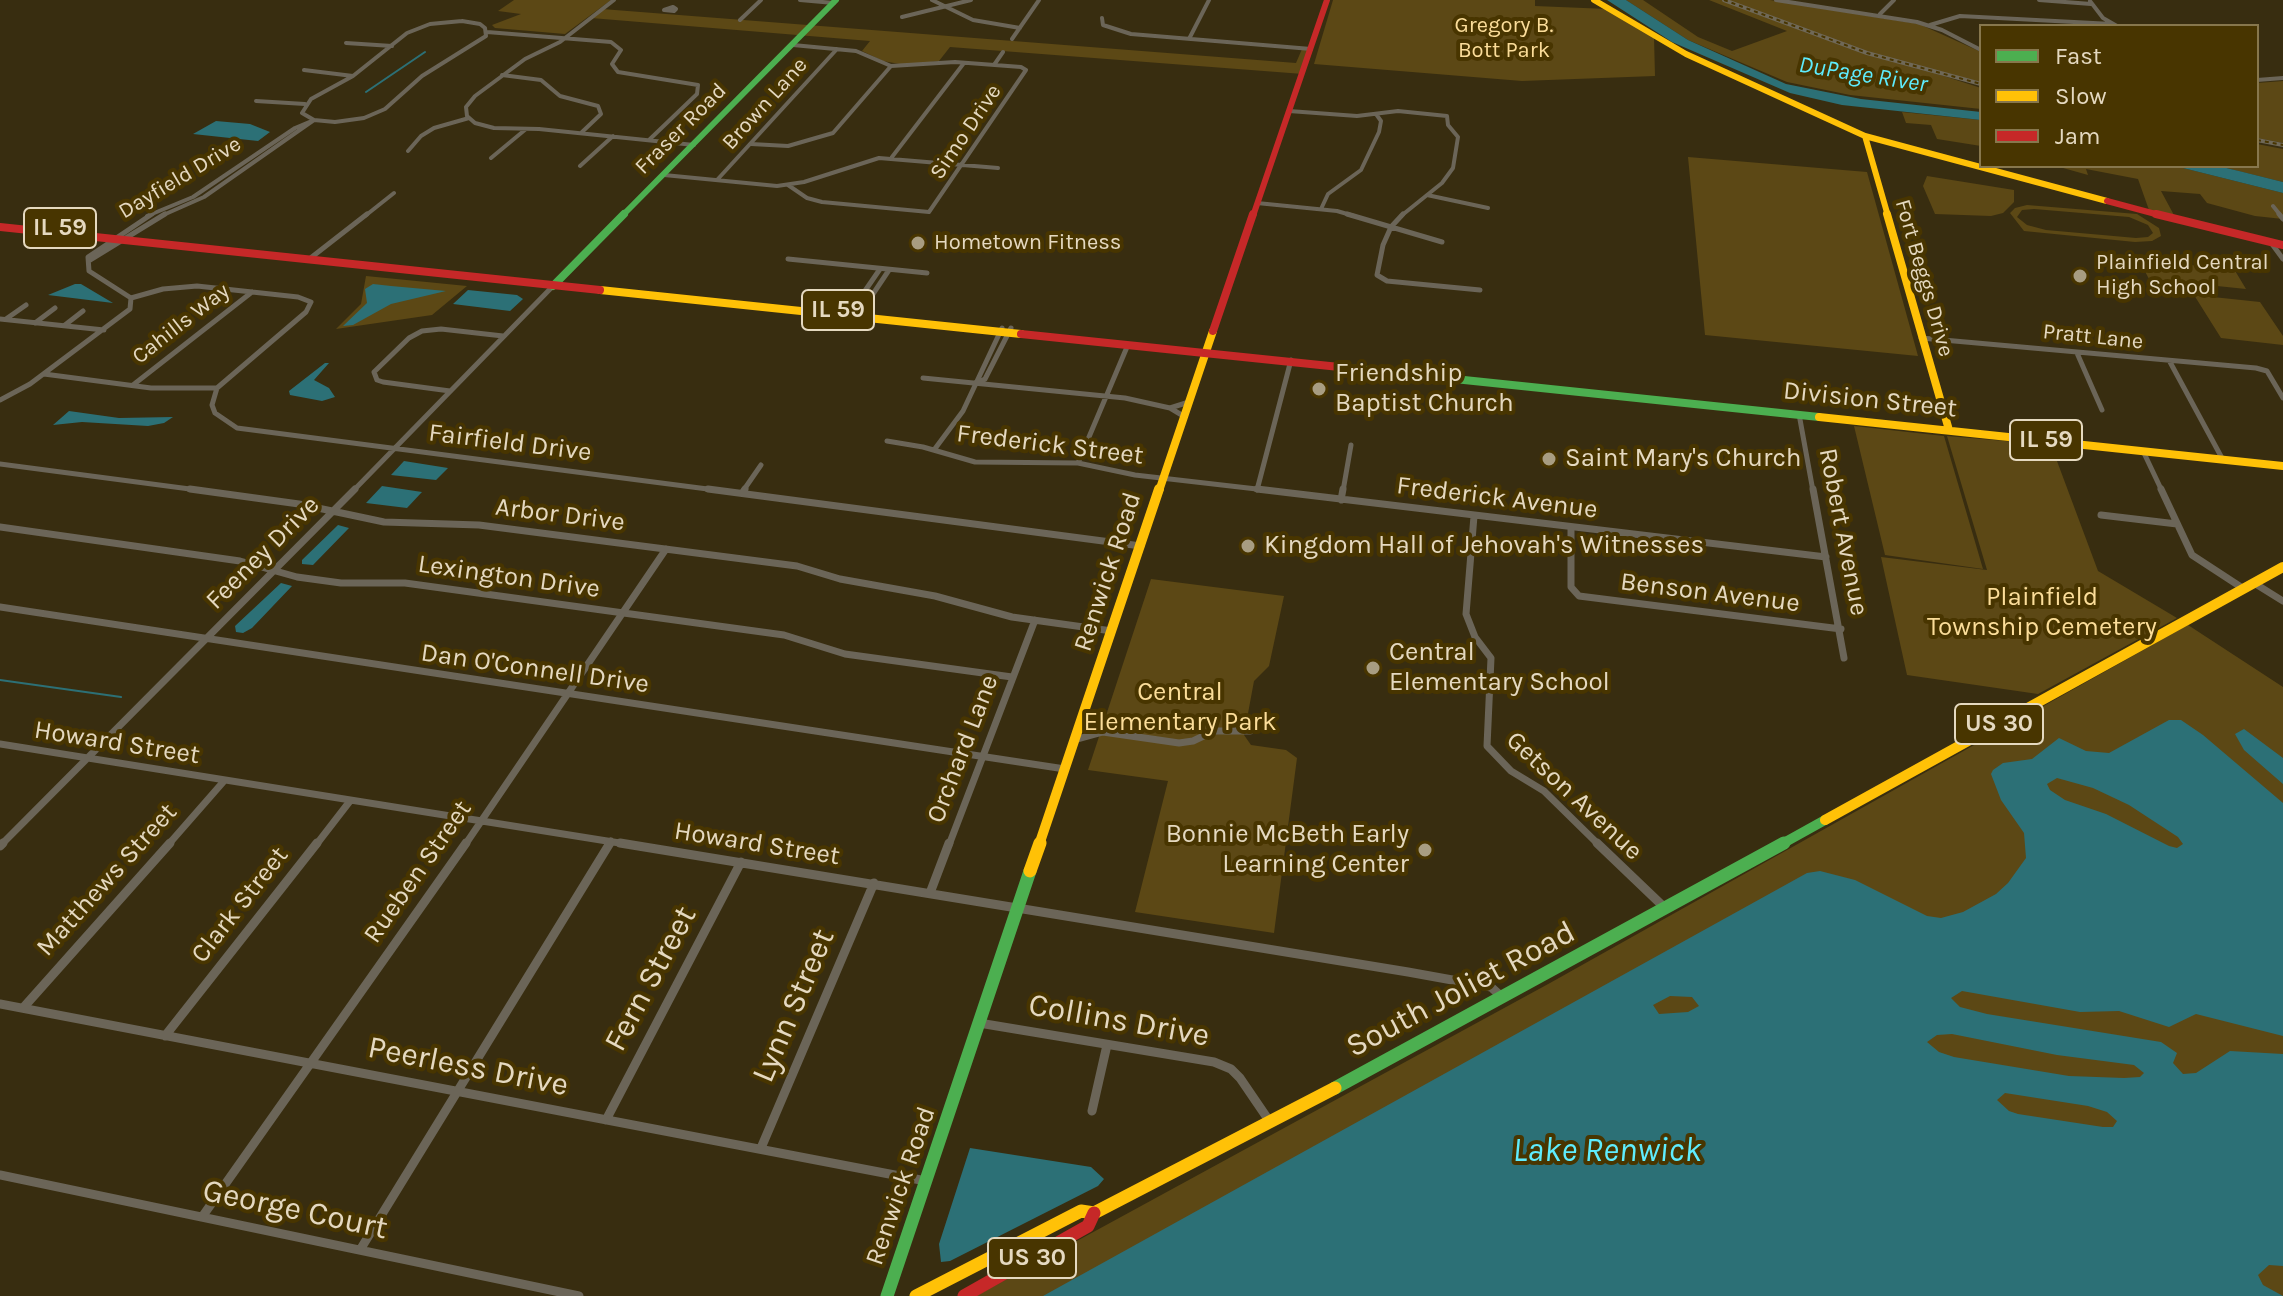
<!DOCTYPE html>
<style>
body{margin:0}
#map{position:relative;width:2283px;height:1296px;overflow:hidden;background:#382d10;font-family:Karla,sans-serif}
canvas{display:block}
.legend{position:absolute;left:1979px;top:24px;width:280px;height:144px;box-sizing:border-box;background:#483500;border:2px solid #87774d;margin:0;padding:10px 14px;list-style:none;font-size:24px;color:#e5d9c0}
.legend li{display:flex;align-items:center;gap:16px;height:40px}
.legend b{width:40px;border:2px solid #87774d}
</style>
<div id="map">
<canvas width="2283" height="1296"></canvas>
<ul class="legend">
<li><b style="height:10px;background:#4caf50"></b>Fast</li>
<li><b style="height:10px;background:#ffc107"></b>Slow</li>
<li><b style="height:10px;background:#c62828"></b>Jam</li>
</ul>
</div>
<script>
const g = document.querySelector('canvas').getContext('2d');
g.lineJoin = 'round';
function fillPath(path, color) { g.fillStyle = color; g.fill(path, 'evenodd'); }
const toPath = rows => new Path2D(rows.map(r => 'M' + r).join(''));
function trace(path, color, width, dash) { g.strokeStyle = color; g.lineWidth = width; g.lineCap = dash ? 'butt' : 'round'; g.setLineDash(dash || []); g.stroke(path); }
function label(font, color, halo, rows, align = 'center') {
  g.font = font + ' Karla,sans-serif'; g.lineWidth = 8; g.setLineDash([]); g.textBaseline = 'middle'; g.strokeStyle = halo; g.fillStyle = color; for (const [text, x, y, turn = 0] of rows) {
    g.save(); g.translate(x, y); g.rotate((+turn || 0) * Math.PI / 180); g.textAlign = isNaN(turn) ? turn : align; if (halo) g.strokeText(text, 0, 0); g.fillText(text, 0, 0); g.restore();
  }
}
fillPath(toPath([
 [514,0,611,0,565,34,495,28,492,25,521,14,498,11],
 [1333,0,1535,0,1535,6,1608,9,1654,37,1655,76,1522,81,1314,64],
 [1626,0,1643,0,1698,37,1732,51,1787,31,1709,0,1770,0,1919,24,1981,52,1981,82,1916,67,1981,88,1981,109,1850,95,1787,82,1688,40],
 [602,9,1296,63,1302,49,1311,50,1303,74,950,47,939,61,905,65,883,61,862,51,870,41,591,18],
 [2283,81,2283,143,2257,138,2257,83],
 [1902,112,1981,120,1981,146,1937,139,1931,125,1906,123],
 [2257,144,2283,149,2283,182,2218,166,2257,166],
 [1688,157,1867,172,1918,356,1705,335],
 [2056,166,2175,166,2283,193,2283,219,2255,216,2207,203,2200,194,2161,191,2175,217,2149,210,2138,179,2086,169,2088,175],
 [1927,176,2014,190,2014,202,2003,213,1991,216,1935,214,1923,186],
 [2027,205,2137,214,2159,228,2161,236,2152,241,2135,242,2024,231,2010,213,2015,208],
 [2034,209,2129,217,2148,225,2153,233,2148,237,2136,238,2046,230,2027,225,2017,217,2022,210],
 [2139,260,2234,269,2246,289,2149,279],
 [366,276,467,286,432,315,336,329,361,304],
 [2194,295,2260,302,2283,336,2283,345,2221,338],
 [1854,426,1944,436,1983,569,1885,555],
 [1947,436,2051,445,2098,571,2177,618,2038,694,1907,675,1881,557,1987,570],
 [1151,579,1284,596,1269,666,1254,681,1244,735,1251,745,1286,750,1297,758,1274,933,1135,912,1168,781,1088,770],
 [2188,625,2283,687,2283,1296,976,1296,1550,983]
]), '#5c4815');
fillPath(toPath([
 [1607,0,1626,0,1688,40,1786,84,1861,99,1981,112,1981,120,1842,105,1790,93,1672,42],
 [216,121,250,124,270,132,258,141,193,134],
 [2175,166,2218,166,2239,171,2283,182,2283,193],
 [75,284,81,284,113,303,48,295],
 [373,284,391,286,446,291,391,304,353,325,343,326,367,303,365,289],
 [468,290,517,295,523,299,510,311,453,304],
 [325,363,329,363,314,380,329,388,335,397,322,401,290,395,289,391],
 [69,411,119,418,173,417,164,423,148,426,82,422,53,425],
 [404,461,448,468,436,480,391,475],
 [382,486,422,492,407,508,366,503],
 [338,525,349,528,313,565,302,564,302,560],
 [281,583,292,586,252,628,243,633,236,632,235,626],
 [2169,720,2181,720,2203,735,2283,803,2283,1036,2196,1014,2169,1027,2119,1011,2080,1012,1962,991,1951,998,1960,1007,1987,1014,2161,1042,2177,1053,2173,1063,2183,1074,2196,1073,2230,1051,2283,1054,2283,1266,2269,1265,2258,1275,2263,1285,2283,1296,1043,1296,1807,873,1820,871,1855,880,1927,916,1941,918,1963,912,1996,894,2008,883,2026,858,2024,833,2001,800,1991,774,1993,770,2003,763,2032,759,2059,738,2086,751,2109,753],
 [2057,778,2093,788,2129,805,2178,837,2183,844,2177,848,2169,846,2106,814,2065,800,2050,790,2047,784],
 [1670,996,1692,997,1699,1006,1688,1012,1659,1014,1653,1005],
 [1952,1034,2057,1055,2134,1065,2144,1073,2140,1077,2124,1078,2069,1076,1954,1057,1939,1052,1927,1042,1937,1035],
 [2005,1093,2088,1106,2107,1112,2117,1121,2113,1127,2103,1127,2018,1114,2009,1111,1997,1100],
 [2244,729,2283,758,2283,784,2244,750,2235,734],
 [970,1148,1091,1167,1104,1179,1098,1186,950,1261,941,1262,939,1244]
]), '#2c7076');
trace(toPath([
 [366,92,425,52],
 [0,680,121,697]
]), '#2c7076', 2);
trace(toPath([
 [614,0,560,42,525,59,475,96,466,107,467,116,475,123,494,128,539,129,694,145],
 [800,0,834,3],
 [932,0,973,20,1020,28],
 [1776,0,1917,22,1942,30,1981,50],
 [2039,0,2091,4],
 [2090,1,2103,18,2117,26],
 [673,7,676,9,674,11,664,10,673,7],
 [1880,14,1894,0],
 [902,17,971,0],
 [1102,18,1103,25,1131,34,1311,49],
 [740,20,761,0],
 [462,21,480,24,485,28,486,36,422,76,385,109,364,118,335,122,314,120,302,113,311,99,353,76,407,33,430,24,462,21],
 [1930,25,1960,16,2112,24],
 [487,32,611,42,621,50,612,64,618,72,698,85,697,94,649,140],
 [1012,39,1039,0],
 [1189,39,1209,0],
 [346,43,392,46],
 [994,65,1003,52],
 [304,70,353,76],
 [502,75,541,80,560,96,598,106,601,114,581,133],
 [2257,80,2283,78],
 [256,101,305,104],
 [1289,111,1357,116,1398,111,1447,116,1448,125,1458,137,1453,168,1442,183,1401,216],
 [751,144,788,146,833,133,891,66],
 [408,151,421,136,434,128,469,118],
 [892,157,964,63],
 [491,158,526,129],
 [580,166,613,136],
 [664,175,777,186,804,182,879,158,998,168],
 [717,180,837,49],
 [788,185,807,198,822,202,929,212,1026,70,1021,67,955,62,891,66,856,51,793,45],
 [1427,195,1488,208],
 [1257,203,1337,211,1354,216],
 [2273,206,2281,216],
 [1321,209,1328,194,1361,170,1379,132,1381,121,1376,114],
 [147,216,193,197,295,128,314,120],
 [161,216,204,197,314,120],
 [365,216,394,193]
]), '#6b6558', 4);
trace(toPath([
 [1347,214,1442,242],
 [1403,214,1391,227,1383,245,1377,275,1387,281,1480,290],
 [2279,214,2283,219],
 [2272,244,2283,259],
 [788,259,927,273],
 [90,260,165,214],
 [308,260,367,214],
 [131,298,163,289,197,286,298,297,311,302,306,312,217,388,212,405,215,413,237,428,723,491],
 [847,317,880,269],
 [857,318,889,270],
 [0,319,104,330],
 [6,319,26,305],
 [35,323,55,308],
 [65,325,83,311],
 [1921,338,2256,368,2267,371,2283,398],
 [2077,353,2102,410],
 [2170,362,2223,460],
 [44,374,151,388,217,388],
 [923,378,1125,398,1170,408],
 [979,382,985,379,1011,328],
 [133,385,252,292],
 [450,391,383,382,377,380,374,372,409,338,422,331,441,329,503,336],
 [0,400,30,384,130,309,131,298,89,271,88,257,152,214],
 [1799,414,1813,491],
 [1185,417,1170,408,1189,402],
 [887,441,923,447,975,462,1078,463,1135,475,1274,491],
 [934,450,963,411,1002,328],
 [2143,451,2162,491],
 [1078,463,1127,347],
 [0,464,205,491],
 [1257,490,1291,360],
 [353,491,553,286],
 [743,491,761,465],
 [1343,491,1351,445]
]), '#6b6558', 5);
trace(toPath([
 [190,489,299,504,384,522,479,525,797,566,840,579,935,596,1012,617,1112,631],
 [708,489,1141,546],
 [1257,489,1826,557],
 [1813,489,1844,658],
 [2161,489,2192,555,2244,589],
 [743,492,745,489],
 [1341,500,1343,489],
 [2101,515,2177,524],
 [1474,516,1466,614,1475,637,1491,658,1487,746,1511,771,1544,791,1599,845],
 [0,527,240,561,297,577,341,583,405,583,784,635,845,654,1012,677],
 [1571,527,1571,587,1579,596,1841,629],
 [2254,583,2283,601],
 [0,607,1065,769],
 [1083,716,1103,732],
 [1074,740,1103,732,1179,743,1193,741,1214,731,1250,731],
 [0,744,632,845],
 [1,845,355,489],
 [168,845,224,781],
 [316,845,350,801],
 [465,845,666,549],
 [609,845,611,841],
 [949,845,1035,620]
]), '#6b6558', 7);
trace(toPath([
 [620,843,1408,972,1491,987,1503,998],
 [1597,843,1666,909],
 [0,846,3,843],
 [930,893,949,843],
 [0,1004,926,1181],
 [23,1008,170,843],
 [979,1023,1214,1062,1231,1069,1240,1078,1270,1122],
 [165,1036,317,843],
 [1092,1111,1107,1045],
 [606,1120,741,862],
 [761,1148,874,883],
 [0,1175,579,1296],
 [202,1217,466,843],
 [360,1250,610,843]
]), '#6b6558', 9);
trace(toPath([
 [622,216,836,0]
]), '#4caf50', 6);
trace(toPath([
 [553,286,624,214],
 [1349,368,1819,417]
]), '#4caf50', 8);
trace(toPath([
 [1780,845,1825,820]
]), '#4caf50', 10);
trace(toPath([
 [1335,1088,1784,843],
 [887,1296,1030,871]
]), '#4caf50', 13);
trace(toPath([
 [1594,0,1686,54,1865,136,2107,201],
 [1865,136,1888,216]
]), '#ffc107', 6);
trace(toPath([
 [1887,214,1949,430],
 [600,290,1021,334],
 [1819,417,2283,466],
 [1159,491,1213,331]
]), '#ffc107', 8);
trace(toPath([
 [1825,820,2283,567],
 [1039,845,1159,489]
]), '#ffc107', 10);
trace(toPath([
 [1030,871,1040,843],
 [916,1296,1081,1211,1094,1213,1335,1088]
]), '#ffc107', 13);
trace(toPath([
 [2107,201,2163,216],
 [1253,216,1327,0]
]), '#c62828', 6);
trace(toPath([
 [2156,214,2283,245],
 [0,227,600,290],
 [1213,331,1253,214],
 [1021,334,1349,368]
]), '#c62828', 8);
trace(toPath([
 [964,1296,1088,1226,1094,1213]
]), '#c62828', 13);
const rail = toPath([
 [1724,0,1867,53,1981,84],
 [2257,140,2283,145]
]);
trace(rail, '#6f6857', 4);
trace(rail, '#483500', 2, [4]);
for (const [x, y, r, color] of [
 [918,243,8,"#a89d82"],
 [2080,276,8,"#a89d82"],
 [1319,389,8,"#a89d82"],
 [1549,459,8,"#a89d82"],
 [1248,546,8,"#a89d82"],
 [1373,668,8,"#a89d82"],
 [1425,850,8,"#a89d82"]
]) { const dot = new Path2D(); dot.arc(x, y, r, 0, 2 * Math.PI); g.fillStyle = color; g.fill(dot); trace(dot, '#483500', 3); }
label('22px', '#fbdd99', '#483500', [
 ["Gregory B.",1504,26],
 ["Bott Park",1504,51]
]);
label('22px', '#e5d9c0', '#483500', [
 ["Brown Lane",765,104,-48],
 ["Fraser Road",681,129,-45],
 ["Simo Drive",966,132,-56],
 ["Dayfield Drive",180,178,-31],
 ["Fort Beggs Drive",1924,278,74],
 ["Cahills Way",181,324,-38],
 ["Pratt Lane",2093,337,6]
]);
label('22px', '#e5d9c0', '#483500', [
 ["Hometown Fitness",934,243],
 ["Plainfield Central",2096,263],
 ["High School",2096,288]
], 'left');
label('italic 24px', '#5eecfd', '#483500', [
 ["DuPage River",1863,75,9]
]);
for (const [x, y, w] of [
 [60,228,72],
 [838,310,72],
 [2046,440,72],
 [1999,724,88],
 [1032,1258,88]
]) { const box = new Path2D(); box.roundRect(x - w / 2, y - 20, w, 40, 6); g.fillStyle = '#483500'; g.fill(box); trace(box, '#e5d9c0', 2); }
label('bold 24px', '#e5d9c0', null, [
 ["IL 59",60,228],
 ["IL 59",838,310],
 ["IL 59",2046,440],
 ["US 30",1999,724],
 ["US 30",1032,1258]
]);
label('26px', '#e5d9c0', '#483500', [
 ["Friendship",1335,374],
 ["Baptist Church",1335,404],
 ["Saint Mary's Church",1565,459],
 ["Kingdom Hall of Jehovah's Witnesses",1264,546],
 ["Central",1389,653],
 ["Elementary School",1389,683],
 ["Bonnie McBeth Early",1409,835,"right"],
 ["Learning Center",1409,865,"right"]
], 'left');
label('26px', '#e5d9c0', '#483500', [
 ["Division Street",1870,400,6],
 ["Fairfield Drive",510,443,7],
 ["Frederick Street",1050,445,7],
 ["Frederick Avenue",1497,498,7],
 ["Arbor Drive",560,515,7],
 ["Robert Avenue",1843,532,79],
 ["Feeney Drive",263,553,-45],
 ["Renwick Road",1108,572,-72],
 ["Lexington Drive",509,577,8],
 ["Benson Avenue",1710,593,7],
 ["Dan O'Connell Drive",535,669,8],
 ["Howard Street",117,743,9],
 ["Orchard Lane",963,749,-69],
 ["Getson Avenue",1574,796,43],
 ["Howard Street",757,844,9],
 ["Rueben Street",418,872,-55],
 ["Matthews Street",107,880,-48],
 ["Clark Street",240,905,-52],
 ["Renwick Road",901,1186,-71]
]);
label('26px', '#fbdd99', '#483500', [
 ["Plainfield",2042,598],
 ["Township Cemetery",2042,628],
 ["Central",1180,693],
 ["Elementary Park",1180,723]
]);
label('32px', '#e5d9c0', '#483500', [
 ["Fern Street",651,979,-62],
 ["South Joliet Road",1461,990,-28],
 ["Lynn Street",794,1006,-67],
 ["Collins Drive",1119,1021,10],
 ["Peerless Drive",468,1067,11],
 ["George Court",295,1210,12]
]);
label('italic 34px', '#5eecfd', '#483500', [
 ["Lake Renwick",1607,1151]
]);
</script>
